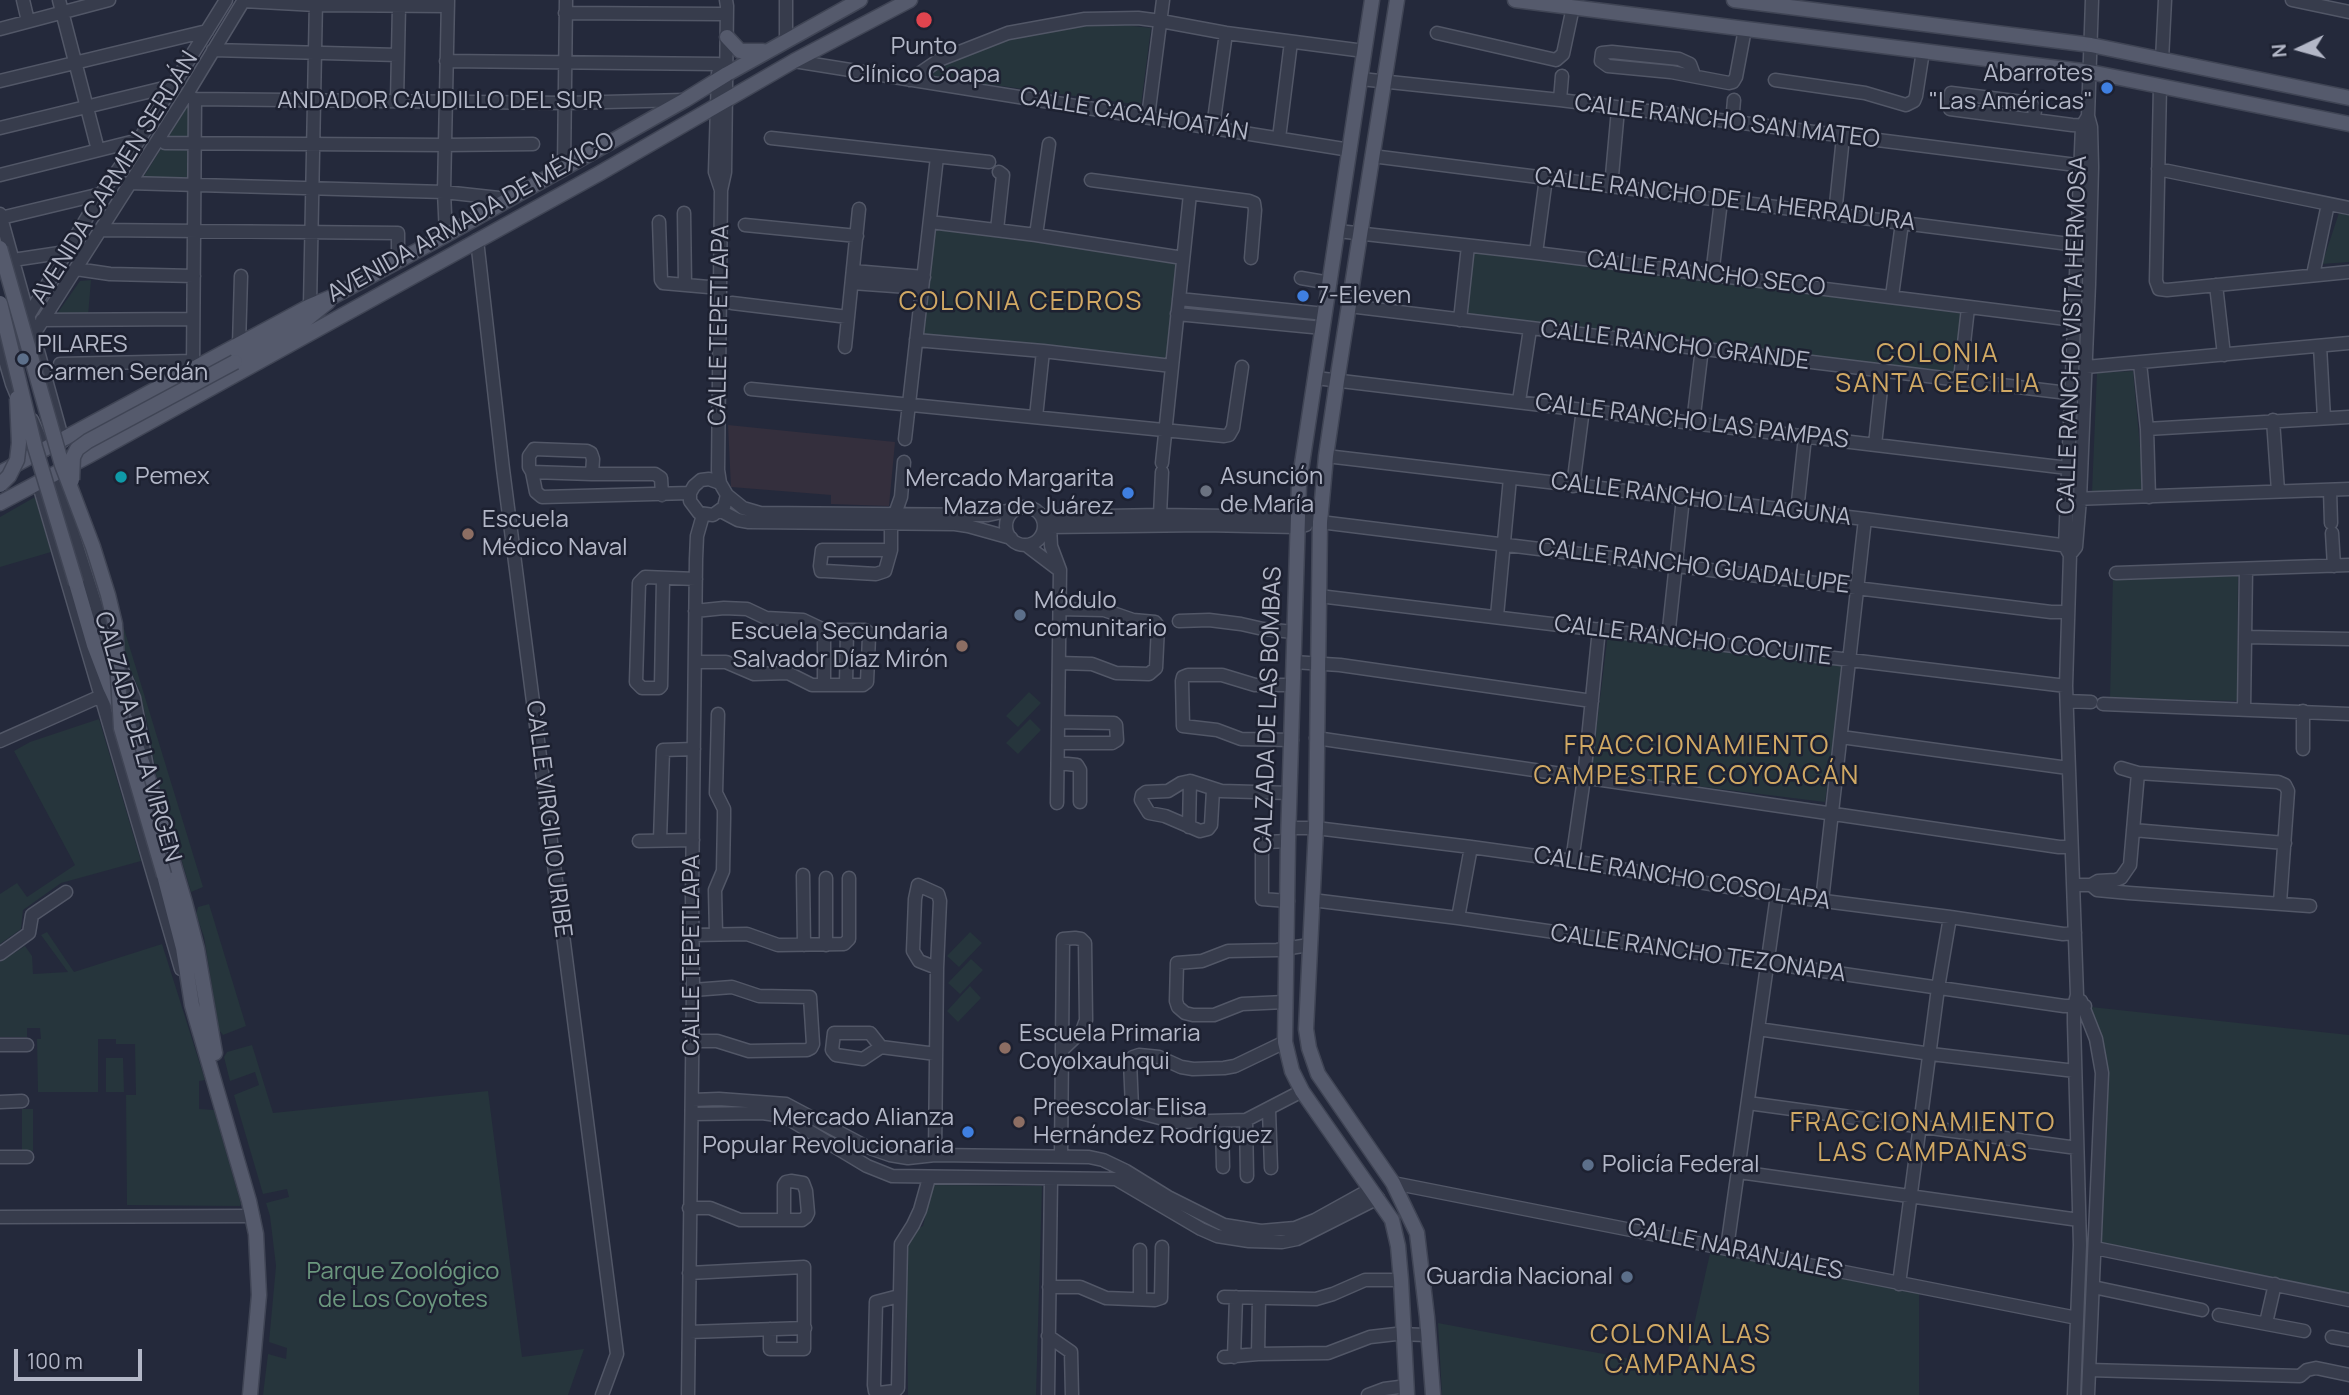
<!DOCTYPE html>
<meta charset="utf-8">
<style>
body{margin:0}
#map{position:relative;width:2349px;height:1395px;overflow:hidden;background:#24293b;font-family:Manrope,sans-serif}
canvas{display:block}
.north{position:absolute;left:2265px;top:14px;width:70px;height:70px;-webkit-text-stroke:5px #1d2131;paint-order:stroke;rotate:265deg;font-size:19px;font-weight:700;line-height:28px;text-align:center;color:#b3b7c7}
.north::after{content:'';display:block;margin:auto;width:24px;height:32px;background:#b3b7c7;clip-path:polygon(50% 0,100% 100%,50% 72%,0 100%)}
.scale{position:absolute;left:14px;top:1349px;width:128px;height:32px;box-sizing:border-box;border:4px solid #b3b7c7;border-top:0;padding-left:9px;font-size:21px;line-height:24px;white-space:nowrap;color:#b3b7c7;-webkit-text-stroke:5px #1d2131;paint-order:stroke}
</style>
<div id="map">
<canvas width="2349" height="1395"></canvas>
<div class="north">N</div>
<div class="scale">100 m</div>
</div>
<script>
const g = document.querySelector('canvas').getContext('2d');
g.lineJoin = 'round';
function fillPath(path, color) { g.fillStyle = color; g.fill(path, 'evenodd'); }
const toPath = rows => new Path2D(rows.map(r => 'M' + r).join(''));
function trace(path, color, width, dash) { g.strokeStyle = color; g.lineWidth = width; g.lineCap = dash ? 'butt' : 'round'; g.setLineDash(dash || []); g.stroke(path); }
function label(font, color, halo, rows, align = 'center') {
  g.font = font + ' Manrope,sans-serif'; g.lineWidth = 5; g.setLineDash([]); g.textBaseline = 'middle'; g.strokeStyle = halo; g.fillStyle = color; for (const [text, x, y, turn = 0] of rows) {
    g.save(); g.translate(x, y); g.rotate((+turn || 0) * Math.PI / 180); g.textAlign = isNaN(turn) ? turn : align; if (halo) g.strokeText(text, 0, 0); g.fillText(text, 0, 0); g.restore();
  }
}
fillPath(toPath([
 [728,425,895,442,889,506,831,504,831,495,731,487]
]), '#342f3d');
fillPath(toPath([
 [1087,21,1151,28,1141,105,927,76,950,60,1012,36],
 [190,102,192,183,141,181],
 [2339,213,2349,215,2349,262,2322,264],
 [929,225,1178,255,1173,314,1165,361,921,336],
 [1465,248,1967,308,1956,374,1531,323,1458,312],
 [91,280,88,316,54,318,80,281],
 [2133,371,2144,490,2092,492,2097,373],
 [35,497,51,552,0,567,0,517],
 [103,560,203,887,191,892,156,774,149,730,139,689,107,619,91,563],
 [2238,571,2237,701,2110,698,2113,576],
 [1608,633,1843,665,1825,802,1591,773],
 [1029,692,1041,703,1018,727,1006,716],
 [99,719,141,861,61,883,23,910,21,929,0,944,0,894,17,883,27,897,75,865,14,751,30,742],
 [1030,719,1041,730,1018,754,1006,743],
 [209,904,246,1026,223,1035,219,1030,204,937,196,914,198,907],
 [47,932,74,972,162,944,205,1080,199,1081,199,1109,214,1110,241,1204,240,1206,127,1205,126,1095,136,1095,135,1044,116,1044,116,1039,98,1039,98,1092,38,1092,37,1039,41,1039,40,1028,27,1028,27,1037,0,1037,0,962,25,946,32,956,33,974,68,972,41,935],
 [970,932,982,943,959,967,947,956],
 [971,959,983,970,960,994,948,983],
 [970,986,981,998,958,1022,947,1011],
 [2091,1007,2349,1035,2349,1296,2097,1244,2105,1068],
 [252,1045,273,1113,488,1091,522,1357,584,1349,568,1395,263,1395,268,1354,286,1359,287,1348,269,1342,276,1266,270,1216,266,1203,289,1197,287,1189,263,1194,234,1095,259,1085,255,1072,230,1081,224,1057,227,1052],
 [106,1058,123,1058,124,1092,106,1092],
 [22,1109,33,1109,33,1151,22,1151],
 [933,1185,1042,1186,1036,1395,908,1395,906,1234,923,1226],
 [1711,1249,1919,1293,1919,1395,1442,1395,1438,1323,1684,1369]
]), '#26353c');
const minor = toPath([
 [23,0,28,21],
 [59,0,98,150],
 [786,0,786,41],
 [2292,0,2349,12],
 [243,1,316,5,448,6],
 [565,13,720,14],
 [0,29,109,0],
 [1437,33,1556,60,1563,54,1573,7],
 [213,50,398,55],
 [2162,60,2165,0],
 [446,61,718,64],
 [794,61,1350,150],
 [718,73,715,172,721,190],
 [1694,75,1690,64,1679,59,1612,52,1602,53,1601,61,1608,66,1671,72,1729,83,1733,82,1736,77,1745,29],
 [1361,79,1560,100,2092,167],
 [910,80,939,60,1008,33,1085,19,1138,18,1161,21,1226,33,1364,51],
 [1775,80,1865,93,1906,105,1914,101,1916,96,1923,51],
 [0,81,207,31],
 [2160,86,2156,281,2159,289,2167,290,2349,272],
 [190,97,195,99,193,370],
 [195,99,565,103,685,100],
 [1560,100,1562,76],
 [397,101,399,6],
 [1148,117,1163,0],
 [2033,120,2035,111,2031,103,1951,93,1950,109,2072,125,2089,126],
 [1732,123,1734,100],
 [1213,127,1226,33],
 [0,128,172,86],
 [771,138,989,162],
 [1279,138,1291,42],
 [165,143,445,145,533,144],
 [1372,156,2077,245],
 [564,169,566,0],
 [2158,169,2349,208],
 [0,175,139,140],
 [1091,180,1249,201,1254,203,1255,210,1251,258],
 [128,183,444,192,508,199],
 [1611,187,1618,109],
 [684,213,685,285],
 [0,214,63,441],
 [1835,214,1843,137],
 [1,218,101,194],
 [659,222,661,280,663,283,720,288],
 [930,222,1036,235,1183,258],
 [745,225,857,236],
 [100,230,398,233,398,250,402,260],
 [997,230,1003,175,999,172],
 [1338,231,1536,253,2074,320],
 [446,235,444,192,448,0],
 [1036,235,1049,144],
 [477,240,503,469,617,1354,602,1395],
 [1536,253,1546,178],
 [13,260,66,252],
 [76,269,110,274,194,276],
 [853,271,924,277],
 [1712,275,1721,201],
 [2313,275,2328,204],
 [1301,278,1330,283],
 [852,283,922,288],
 [2216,285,2224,355],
 [1892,296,1902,223],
 [1179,299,1325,314],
 [732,303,848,317],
 [310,306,316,0],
 [1349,306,2084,395],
 [1177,314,1323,328],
 [42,320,193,319],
 [1460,320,1468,246],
 [34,334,187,94,244,0],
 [916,340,1043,351,1172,366],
 [0,343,12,384,21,406],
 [239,345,241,276],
 [2320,346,2324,418],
 [845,347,859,209],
 [4,357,101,194,139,140,226,0],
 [2140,363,2147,429,2149,497],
 [60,364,193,361],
 [2086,367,2349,343],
 [1316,378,2068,468],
 [1960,379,1968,308],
 [751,389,1224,436,1229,435,1233,428,1242,367],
 [1519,401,1530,329],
 [1036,417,1043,351],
 [32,420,45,450],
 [2273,420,2278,491],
 [1693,423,1702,348],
 [2147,429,2349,417],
 [905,439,937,157],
 [1875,445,1883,370],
 [1326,456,1865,519,2076,547],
 [1162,463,1190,194],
 [532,472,536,492,542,497,690,493],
 [54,474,100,618,134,698,147,767],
 [592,474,593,459,591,453,587,451,534,449,529,456,529,467,532,472,592,474,655,474,661,478,662,495],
 [38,482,181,969],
 [720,483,718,470,720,288,721,190,725,172,727,6,726,0],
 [1573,486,1583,409],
 [2330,490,2331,523],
 [727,495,724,507,713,515,699,513,690,501,690,493,694,486,701,480,709,479,720,483,727,495,743,508,760,513,988,515,1016,509],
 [2073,499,2349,489],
 '1006 526a19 19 0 1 1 38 0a19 19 0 1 1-38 0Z',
 [721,511,738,520,749,522,955,524,968,526,1011,538],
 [1797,511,1805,437],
 [1041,515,1053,517,1160,515,1297,517,1320,522,2051,612,2068,612],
 [1160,515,1162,472],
 [1050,526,1051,546,1060,570,1057,803],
 [1048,527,1204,525,1297,527,1306,525],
 [2332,533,2334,566],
 [1026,545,1059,570],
 [891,550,822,550,820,566,821,571,825,571,876,574,885,571,891,550,891,525,901,497,904,462],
 [2072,552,2076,547,2080,499,2089,284,2092,167,2091,127,2088,116,2092,0],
 [2116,573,2349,565],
 [663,579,661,686,659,688,642,688,636,682,639,583,645,577,696,579],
 [1319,596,2066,686],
 [695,611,724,608,747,609,766,618,803,620,824,630,865,630,869,633,869,637,867,682,863,685,846,685,847,630],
 [1497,616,1510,478],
 [1179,621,1209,620,1241,624,1263,629,1294,632],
 [2246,637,2349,639],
 [1668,638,1683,498],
 [695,662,726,662,754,674,788,673,812,685,846,685],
 [1293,662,1340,665,1592,701],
 [1059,663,1092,664,1116,673,1149,674,1156,668,1158,626,1155,622,1133,620,1104,610,1059,609],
 [824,684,824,630],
 [2067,701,2091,702],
 [2103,704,2349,714],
 [2244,710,2246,569],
 [1841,737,2068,768],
 [1316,738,2059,847,2071,847],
 [1292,740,1241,739,1217,730,1183,726,1182,681,1183,677,1188,675,1222,675,1255,685,1293,685],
 [0,741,101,696],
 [1058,743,1112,743,1117,740,1116,725,1114,723,1058,722],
 [2303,749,2303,711],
 [1058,763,1077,765,1080,770,1080,802],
 [2121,768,2138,773,2278,782,2285,785,2288,791,2280,903],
 [1213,790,1211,825,1208,829,1200,831,1165,816,1149,813,1141,800,1142,795,1146,792,1168,791,1181,783,1190,781,1221,791,1290,793],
 [1189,827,1190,781],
 [1289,828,1316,828,1471,847,1572,861,1777,895,1950,917,2063,934,2075,933],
 [2133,830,2285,843],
 [660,840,663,750,694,749],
 [639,841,693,840],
 [1572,861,1584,778,1599,629],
 [803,875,804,945],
 [826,878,826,945],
 [2073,885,2091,885,2097,890,2129,893,2310,906],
 [2091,885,2098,881,2116,880,2121,878,2130,865,2138,773],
 [1312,900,1458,918,2064,1006,2085,1006],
 [1288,901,1262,899,1262,848,1266,842,1288,841],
 [1822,901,1865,519],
 [1458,918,1471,847],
 [716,934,715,890,723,871,724,818,724,809,716,793,718,714],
 [692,935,747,934,778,945,844,944,849,939,849,878],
 [0,954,29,933,32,915,66,892],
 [2081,1001,2096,1039,2102,1073,2088,1395],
 [1285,1002,1242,1004,1214,1015,1193,1015,1185,1013,1178,1007,1176,1001,1177,963,1202,961,1228,951,1277,950,1309,945],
 [1758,1029,1931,1054,2075,1071],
 [692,1041,717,1041,749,1051,807,1050,811,1048,813,1044,810,997,759,996,732,987,693,990],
 [1285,1042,1235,1066,1224,1068,1193,1069,1181,1067,1159,1057,1139,1055,1133,1057,1130,1061,1132,1108,1137,1112,1175,1122,1246,1120,1302,1091],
 [0,1045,27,1045],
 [881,1047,870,1033,834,1033,832,1050,836,1055,863,1059,881,1047,936,1054],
 [692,1100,719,1099,786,1104,867,1147,890,1155,908,1158,935,1155,1089,1157,1103,1160,1126,1171,1168,1197,1224,1225,1261,1231,1295,1228,1315,1220,1371,1189],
 [0,1102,22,1101],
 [1748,1103,2077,1148],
 [1269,1110,1271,1168],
 [692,1114,762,1113,784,1116,867,1166,892,1176,1116,1179,1201,1229,1217,1236,1249,1241,1282,1242,1297,1239,1378,1198],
 [1246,1120,1247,1176],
 [1222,1122,1223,1167],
 [935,1155,937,968,940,901,938,894,918,885,915,899,913,951,919,961,937,968],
 [1061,1156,1063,939,1075,938,1081,939,1085,943,1086,1020,1082,1031,1063,1049],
 [0,1157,27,1157],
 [1739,1172,2079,1220],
 [1393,1183,2077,1318],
 [689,1208,710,1208,740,1220,802,1220,806,1217,808,1213,806,1191,803,1183,791,1181,786,1182,784,1185,784,1220],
 [0,1217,253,1216],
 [1727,1248,1777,895],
 [2095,1248,2349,1300],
 [1140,1250,1140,1299],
 [689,1273,804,1267,804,1349,770,1349,770,1329],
 [1899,1284,1938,988,1950,917],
 [1049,1287,1080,1287,1106,1298,1155,1300,1161,1298,1162,1247],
 [2093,1287,2202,1310],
 [899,1296,876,1302,874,1385,875,1391,879,1393,895,1391,898,1388,901,1244,913,1225,920,1210,929,1178],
 [1224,1297,1316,1299,1333,1294,1365,1280,1401,1280],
 [2219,1315,2304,1331],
 [2266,1323,2275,1284],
 [689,1332,805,1328],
 [1048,1336,1071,1352,1072,1395],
 [2332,1337,2349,1340],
 [1258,1354,1259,1298],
 [1224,1357,1258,1354,1328,1353,1370,1337,1396,1334,1427,1335],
 [1234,1357,1236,1297],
 [2089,1370,2300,1376,2307,1370,2316,1368,2349,1375],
 [688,1395,693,990,692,896,696,559,697,536,703,515],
 [1048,1395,1051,1179],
 [1368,1395,1384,1389,1407,1386],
 [2074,1395,2080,1245,2074,1022,2074,1006,2077,995,2066,686,2070,555,2065,546,2082,126,2088,116]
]);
const major = toPath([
 [1372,0,1299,484,1288,841,1285,1042,1292,1071,1302,1091,1392,1220,1398,1246,1401,1280,1407,1395],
 [1397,0,1337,381,1326,456,1320,522,1316,828,1306,1029,1309,1048,1318,1074,1393,1183,1417,1233,1427,1317,1433,1395],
 [1515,0,2090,72,2349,124],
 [1734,0,2091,45,2349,98],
 [727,37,740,51,763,51],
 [235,362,292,331,328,302],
 [0,473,310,306,334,296,446,235,685,100,727,74,860,0],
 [0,503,90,455,600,173,794,61,910,0],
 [76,583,94,645,110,687,129,727,149,781,185,903,197,949,215,1053],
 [164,875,183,948,192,1005,249,1201,256,1234,259,1295,250,1395]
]);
trace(minor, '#525767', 15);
trace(major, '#404555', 17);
trace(minor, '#373c4c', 12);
trace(major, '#555a6c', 14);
const majorBridge = toPath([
 [0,248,62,465,93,547,108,595,115,624,121,728,164,875],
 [0,303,35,447,76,583],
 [72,480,73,457,77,449,88,441,235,362],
 [0,485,9,476,17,460,19,443,17,398]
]);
trace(majorBridge, '#404555', 17, []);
trace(majorBridge, '#555a6c', 14);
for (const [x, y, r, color] of [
 [924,20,9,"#e0444e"],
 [2107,88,7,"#3f7fe0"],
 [1303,296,7,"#3f7fe0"],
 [23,359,7,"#5c6f8a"],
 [121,477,7,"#0f9aa8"],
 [1206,491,7,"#6b7280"],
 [1128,493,7,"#3f7fe0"],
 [468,534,7,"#8d6e63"],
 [1020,615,7,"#5c6f8a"],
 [962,646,7,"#8d6e63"],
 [1005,1048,7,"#8d6e63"],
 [1019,1122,7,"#8d6e63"],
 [968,1132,7,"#3f7fe0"],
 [1588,1165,7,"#5c6f8a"],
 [1627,1277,7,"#5c6f8a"]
]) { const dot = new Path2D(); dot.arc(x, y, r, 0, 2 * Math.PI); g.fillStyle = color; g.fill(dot); trace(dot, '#1d2131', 2.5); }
label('24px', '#b3b7c7', '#1d2131', [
 ["Punto",924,47,"center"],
 ["Clínico Coapa",924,75,"center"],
 ["Abarrotes",2093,74,"right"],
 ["\"Las Américas\"",2093,102,"right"],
 ["7-Eleven",1317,296],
 ["PILARES",37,345],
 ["Carmen Serdán",37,373],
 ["Pemex",135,477],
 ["Asunción",1220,477],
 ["de María",1220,505],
 ["Mercado Margarita",1114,479,"right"],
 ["Maza de Juárez",1114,507,"right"],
 ["Escuela",482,520],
 ["Médico Naval",482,548],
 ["Módulo",1034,601],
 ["comunitario",1034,629],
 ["Escuela Secundaria",948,632,"right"],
 ["Salvador Díaz Mirón",948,660,"right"],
 ["Escuela Primaria",1019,1034],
 ["Coyolxauhqui",1019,1062],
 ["Preescolar Elisa",1033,1108],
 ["Hernández Rodríguez",1033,1136],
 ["Mercado Alianza",954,1118,"right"],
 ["Popular Revolucionaria",954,1146,"right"],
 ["Policía Federal",1602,1165],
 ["Guardia Nacional",1613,1277,"right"]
], 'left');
label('24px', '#b3b7c7', '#1d2131', [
 ["ANDADOR CAUDILLO DEL SUR",440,101],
 ["CALLE CACAHOATÁN",1134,115,9],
 ["CALLE RANCHO SAN MATEO",1727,122,7],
 ["AVENIDA CARMEN SERDÁN",115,178,-58],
 ["CALLE RANCHO DE LA HERRADURA",1725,200,7],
 ["AVENIDA ARMADA DE MÉXICO",471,218,-29],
 ["CALLE RANCHO SECO",1706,274,7],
 ["CALLE TEPETLAPA",720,325,-89],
 ["CALLE RANCHO VISTA HERMOSA",2073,335,-88],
 ["CALLE RANCHO GRANDE",1675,346,7],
 ["CALLE RANCHO LAS PAMPAS",1692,422,7],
 ["CALLE RANCHO LA LAGUNA",1701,500,7],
 ["CALLE RANCHO GUADALUPE",1694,567,7],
 ["CALLE RANCHO COCUITE",1693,641,7],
 ["CALZADA DE LAS BOMBAS",1269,710,-88],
 ["CALZADA DE LA VIRGEN",137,737,74],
 ["CALLE VIRGILIO URIBE",548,819,83],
 ["CALLE RANCHO COSOLAPA",1682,879,9],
 ["CALLE RANCHO TEZONAPA",1698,954,8],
 ["CALLE TEPETLAPA",692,955,-90],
 ["CALLE NARANJALES",1735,1250,12]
]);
label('24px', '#6b977e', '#1d2131', [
 ["Parque Zoológico",403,1272],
 ["de Los Coyotes",403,1300]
]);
g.letterSpacing = '2px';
label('26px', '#d1a964', '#1d2131', [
 ["COLONIA CEDROS",1021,303],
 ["COLONIA",1938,355],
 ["SANTA CECILIA",1938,385],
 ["FRACCIONAMIENTO",1697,747],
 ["CAMPESTRE COYOACÁN",1697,777],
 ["FRACCIONAMIENTO",1923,1124],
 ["LAS CAMPANAS",1923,1154],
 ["COLONIA LAS",1681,1336],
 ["CAMPANAS",1681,1366]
]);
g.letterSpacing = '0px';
</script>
